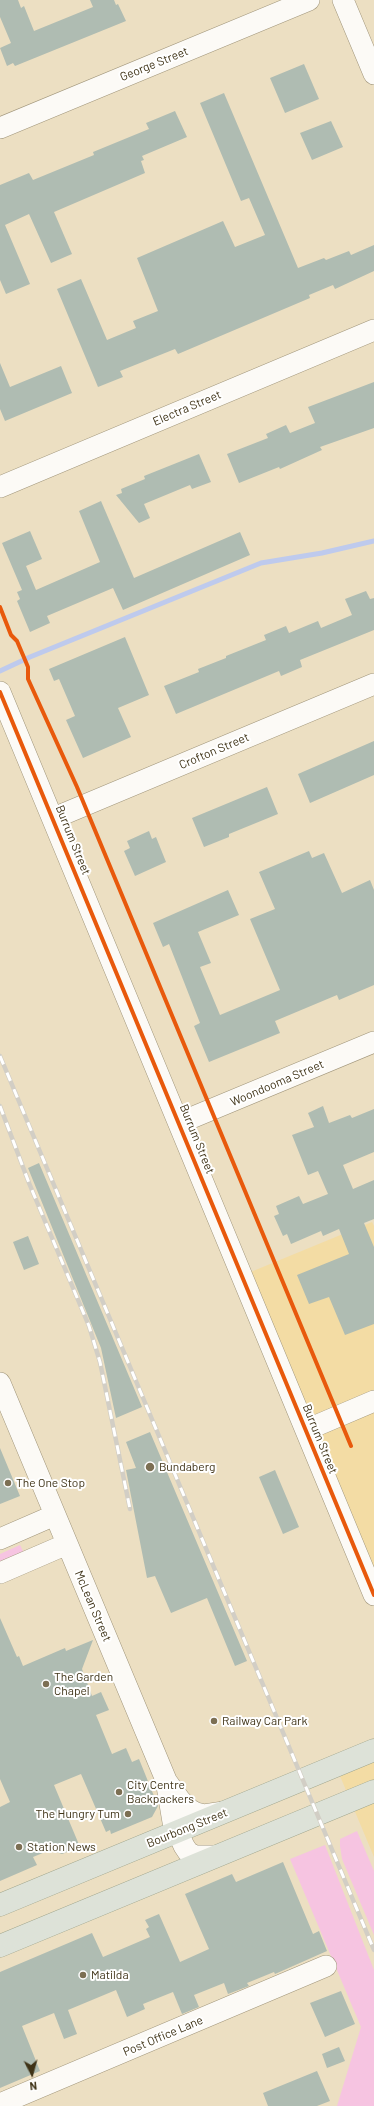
<!DOCTYPE html>
<style>
body{margin:0}
#map{position:relative;width:374px;height:2106px;overflow:hidden;background:#ecdfc2;font-family:Barlow,sans-serif}
canvas{display:block}
.north{position:absolute;left:12px;top:2054px;width:40px;height:40px;-webkit-text-stroke:3px #fff;paint-order:stroke;rotate:174deg;font-size:11px;font-weight:700;line-height:16px;text-align:center;color:#3f3317}
.north::after{content:'';display:block;margin:auto;width:14px;height:18px;background:#3f3317;clip-path:polygon(50% 0,100% 100%,50% 72%,0 100%)}
</style>
<div id="map">
<canvas width="374" height="2106"></canvas>
<div class="north">N</div>
</div>
<script>
const g = document.querySelector('canvas').getContext('2d');
g.lineJoin = 'round';
function fillPath(path, color) { g.fillStyle = color; g.fill(path, 'evenodd'); }
const toPath = rows => new Path2D(rows.map(r => 'M' + r).join(''));
function trace(path, color, width, dash) { g.strokeStyle = color; g.lineWidth = width; g.lineCap = dash ? 'butt' : 'round'; g.setLineDash(dash || []); g.stroke(path); }
function label(font, color, halo, rows, align = 'center') {
  g.font = font + ' Barlow,sans-serif'; g.lineWidth = 4; g.setLineDash([]); g.textBaseline = 'middle'; g.strokeStyle = halo; g.fillStyle = color; for (const [text, x, y, turn = 0] of rows) {
    g.save(); g.translate(x, y); g.rotate((+turn || 0) * Math.PI / 180); g.textAlign = isNaN(turn) ? turn : align; if (halo) g.strokeText(text, 0, 0); g.fillText(text, 0, 0); g.restore();
  }
}
fillPath(toPath([
 [372,1222,374,1226,374,1600,241,1276],
 [374,1747,374,1857,335,1764]
]), '#f3dca4');
fillPath(toPath([
 [20,1545,24,1553,0,1563,0,1554],
 [357,1831,374,1871,374,1935,342,1859,340,1846,340,1839],
 [325,1845,374,1970,374,2106,337,2106,361,2027,290,1859]
]), '#f6c4e1');
trace(toPath([
 [0,671,30,657,261,563,322,553,374,541]
]), '#becaed', 5);
fillPath(toPath([
 [0,0,18,0,21,8,24,6,34,31,93,7,90,0,114,0,116,5,118,4,126,21,15,66,13,63,7,66,0,48,11,43,0,17],
 [304,64,319,99,285,113,270,78],
 [224,93,298,268,324,258,326,260,349,251,351,255,374,245,374,271,335,289,333,285,309,295,310,298,178,354,175,349,120,371,123,377,98,387,57,289,81,279,107,340,136,328,133,321,158,311,137,258,223,221,235,247,265,235,249,198,241,201,200,103],
 [175,111,187,137,142,156,144,160,141,161,145,173,54,212,72,254,51,263,29,214,5,225,30,284,6,294,0,280,0,185,29,173,33,180,94,155,93,152,149,129,146,123],
 [331,121,343,147,312,160,300,133],
 [0,363,10,387,61,366,72,393,5,421,0,409],
 [374,382,374,428,320,447,322,450,280,469,279,467,239,483,227,454,268,438,266,434,286,425,290,433,315,423,308,407],
 [199,454,211,482,192,489,190,485,144,504,150,518,139,523,116,495,122,493,121,489,145,479,144,476],
 [101,501,134,578,240,532,250,555,123,610,113,588,47,616,50,623,30,632,17,601,20,599,17,592,22,590,2,543,30,531,42,559,26,566,36,590,100,562,79,511],
 [366,591,370,599,374,598,374,630,300,660,302,667,281,676,279,671,176,714,164,686,199,672,198,669,226,658,226,656,266,640,264,635,286,626,289,633,318,621,321,628,352,615,345,599],
 [125,637,149,695,118,708,131,737,83,758,66,720,75,716,59,679,54,681,49,669],
 [374,741,374,775,310,803,298,774],
 [267,787,278,814,229,834,229,837,204,847,192,818],
 [149,831,152,839,156,837,166,862,135,876,124,851,130,848,127,841],
 [309,851,312,858,324,853,342,893,370,880,374,890,374,985,339,1000,337,995,275,1021,280,1033,209,1062,194,1026,200,1023,184,982,169,944,163,947,153,923,228,890,239,915,198,932,211,963,200,967,220,1015,280,990,250,919,275,909,259,872],
 [323,1106,329,1123,350,1115,352,1118,374,1109,374,1152,343,1165,353,1189,374,1180,374,1219,364,1223,374,1247,374,1324,345,1335,329,1297,309,1304,297,1275,349,1254,339,1229,323,1236,321,1231,291,1244,287,1234,283,1236,274,1216,279,1214,276,1206,299,1196,303,1204,328,1194,318,1171,308,1175,292,1135,314,1127,308,1113],
 [39,1163,142,1407,116,1418,101,1348,28,1168],
 [28,1236,39,1264,24,1270,13,1242],
 [150,1432,247,1661,235,1666,207,1598,171,1613,155,1576,147,1578,126,1470,136,1468,126,1442],
 [0,1448,20,1496,0,1504],
 [275,1470,299,1527,283,1534,259,1477],
 [0,1618,17,1657,19,1656,23,1666,65,1648,66,1651,93,1640,82,1669,92,1696,101,1692,109,1710,96,1715,112,1754,126,1748,132,1762,139,1759,158,1806,152,1817,111,1834,110,1830,106,1832,81,1774,54,1785,80,1847,62,1854,50,1850,33,1857,37,1865,0,1881,0,1807,10,1802,0,1779],
 [283,1862,313,1934,319,1931,327,1951,275,1974,274,1972,247,1983,249,1986,228,1994,224,1983,194,1995,199,2007,182,2014,173,1992,143,2004,145,2009,127,2017,116,1990,68,2010,77,2034,64,2039,54,2013,22,2026,40,2071,0,2088,0,1972,92,1933,103,1957,150,1937,146,1929,149,1927,145,1920,159,1914,180,1962,209,1949,185,1894,232,1874,236,1882],
 [341,1991,355,2024,325,2037,310,2003],
 [339,2047,345,2061,327,2068,322,2054],
 [317,2071,330,2101,317,2106,268,2106,263,2093]
]), '#afbcb2');
const minor = toPath([
 [343,0,374,74],
 [0,128,309,0],
 [0,487,374,330],
 [0,692,374,1595],
 [54,818,374,684],
 [179,1123,374,1042],
 [0,1383,166,1780,173,1822,184,1846,188,1852,195,1856,215,1856],
 [306,1430,374,1401],
 [0,1539,55,1515],
 [0,1573,67,1544],
 [167,1782,180,1800,189,1809,196,1813,204,1815,224,1812],
 [0,2104,326,1966]
]);
const major = toPath([
 [0,1905,374,1750],
 [0,1946,374,1791]
]);
trace(minor, '#a0957a', 22);
trace(major, '#9aa087', 23);
trace(minor, '#fcfaf6', 21);
trace(major, '#dde2d8', 22);
const rail = toPath([
 [0,1056,374,1950],
 [0,1106,29,1183,89,1326,100,1362,130,1509]
]);
trace(rail, '#d2cec5', 4.5);
trace(rail, '#fff', 3, [9]);
trace(toPath([
 [0,607,11,635,17,641,28,667,28,679,77,787,351,1446],
 [0,692,374,1595]
]), '#e8590c', 4);
for (const [x, y, r, color] of [
 [150,1467,5,"#7c6f53"],
 [8,1483,4,"#7c6f53"],
 [46,1684,4,"#7c6f53"],
 [214,1721,4,"#7c6f53"],
 [119,1792,4,"#7c6f53"],
 [128,1814,4,"#7c6f53"],
 [19,1847,4,"#7c6f53"],
 [83,1975,4,"#7c6f53"]
]) { const dot = new Path2D(); dot.arc(x, y, r, 0, 2 * Math.PI); g.fillStyle = color; g.fill(dot); trace(dot, '#fff', 1.5); }
label('12px', '#3f3317', '#fff', [
 ["George Street",154,64,-22],
 ["Electra Street",187,408,-23],
 ["Crofton Street",214,751,-23],
 ["Burrum Street",73,840,68],
 ["Woondooma Street",277,1083,-23],
 ["Burrum Street",197,1139,68],
 ["Burrum Street",320,1439,68],
 ["McLean Street",93,1606,67],
 ["Bourbong Street",187,1828,-22],
 ["Post Office Lane",163,2036,-23]
]);
label('12px', '#3f3317', '#fff', [
 ["Bundaberg",159,1467],
 ["The One Stop",16,1483],
 ["The Garden",54,1677],
 ["Chapel",54,1691],
 ["Railway Car Park",222,1721],
 ["City Centre",127,1785],
 ["Backpackers",127,1799],
 ["The Hungry Tum",120,1814,"right"],
 ["Station News",27,1847],
 ["Matilda",91,1975]
], 'left');
</script>
